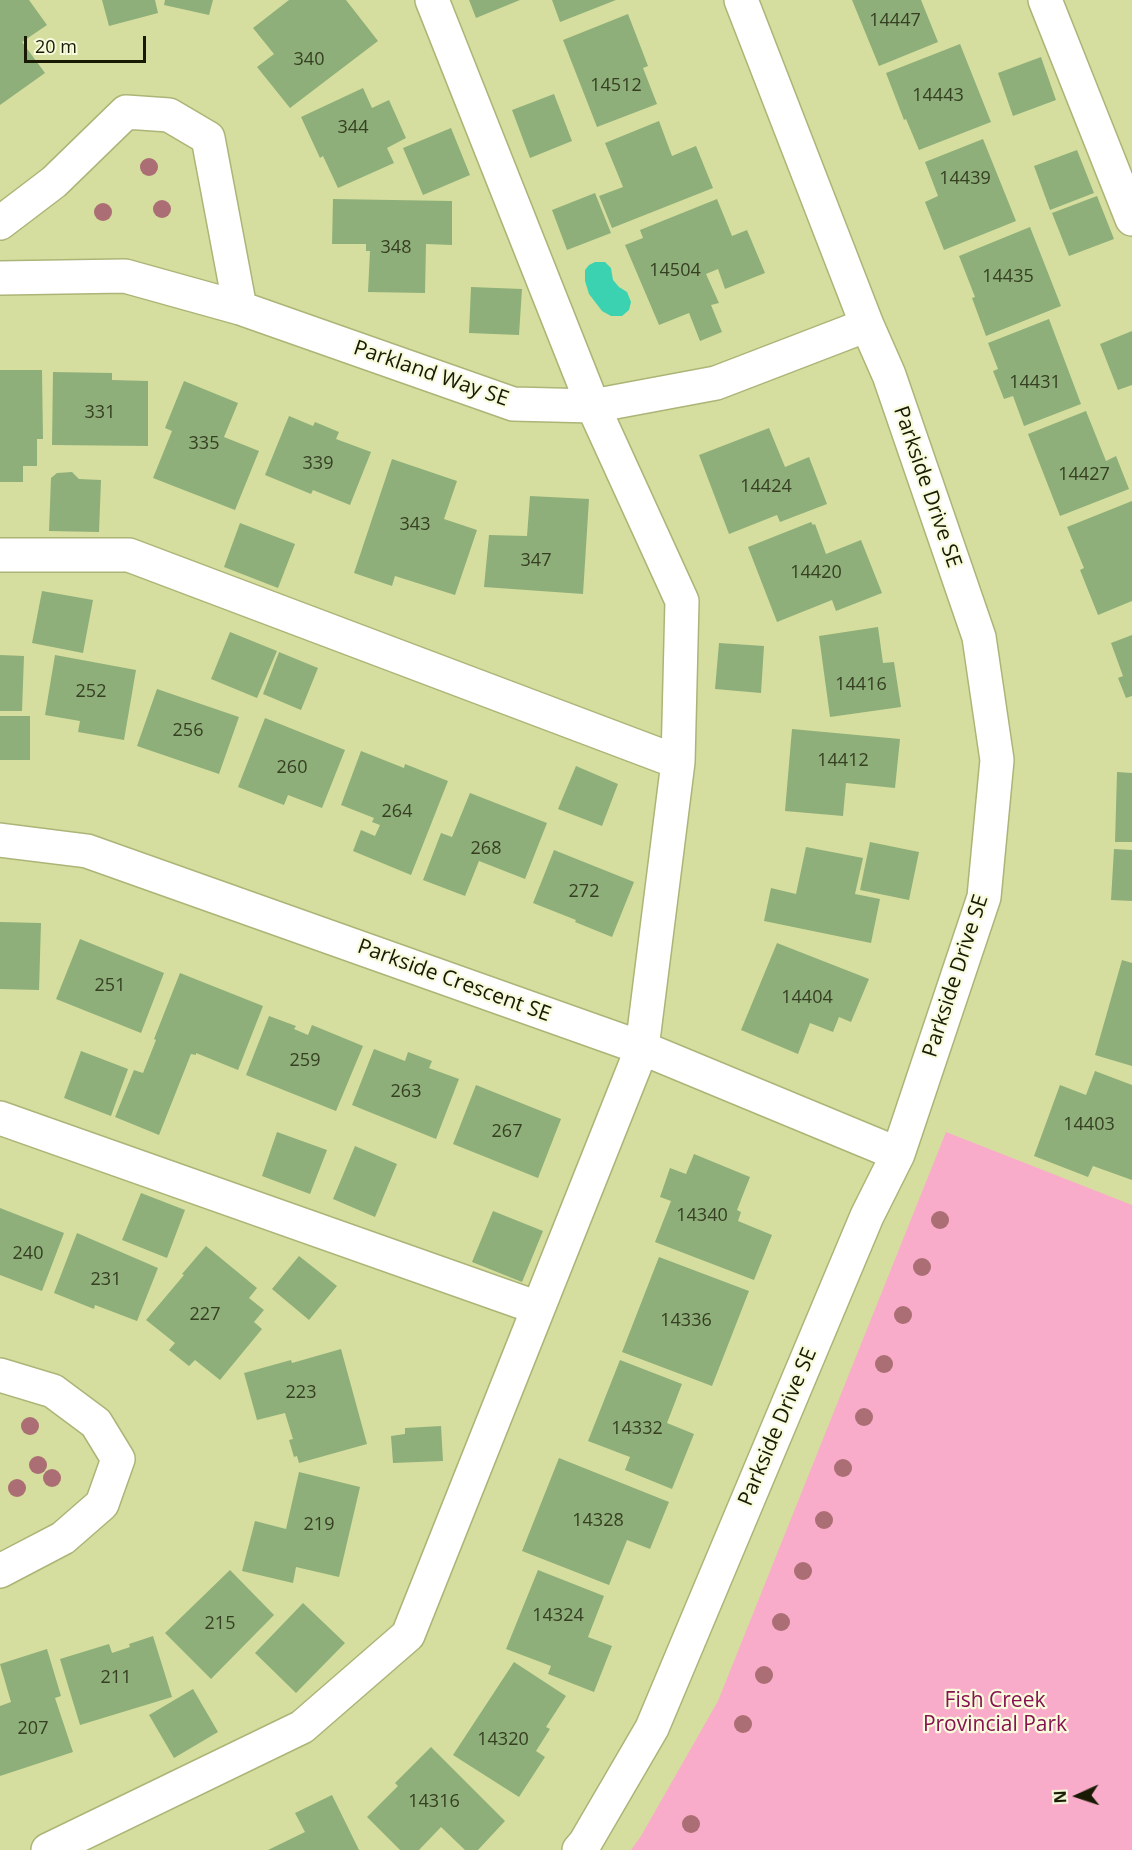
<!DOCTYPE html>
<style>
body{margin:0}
#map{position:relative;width:1132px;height:1850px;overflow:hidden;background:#d5de9e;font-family:"Open Sans",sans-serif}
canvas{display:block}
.north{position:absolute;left:1048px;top:1766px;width:60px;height:60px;-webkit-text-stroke:4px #f7fbdc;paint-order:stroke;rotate:267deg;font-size:16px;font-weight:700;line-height:24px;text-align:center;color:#181a03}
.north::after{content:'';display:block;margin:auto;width:21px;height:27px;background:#181a03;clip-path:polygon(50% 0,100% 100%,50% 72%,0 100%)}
.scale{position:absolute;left:24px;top:36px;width:122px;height:27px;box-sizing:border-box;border:3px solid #181a03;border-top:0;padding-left:8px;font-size:18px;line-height:21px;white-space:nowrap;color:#181a03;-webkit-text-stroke:4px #f7fbdc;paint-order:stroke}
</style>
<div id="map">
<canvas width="1132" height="1850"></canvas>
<div class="north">N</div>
<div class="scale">20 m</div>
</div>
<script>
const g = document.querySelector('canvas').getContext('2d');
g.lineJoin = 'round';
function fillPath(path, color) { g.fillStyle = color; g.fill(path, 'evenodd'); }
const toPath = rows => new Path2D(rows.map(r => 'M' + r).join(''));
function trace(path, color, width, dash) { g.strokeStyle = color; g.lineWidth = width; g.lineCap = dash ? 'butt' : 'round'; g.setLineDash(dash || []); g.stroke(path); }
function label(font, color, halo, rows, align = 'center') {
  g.font = font + ' "Open Sans",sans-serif'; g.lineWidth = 4.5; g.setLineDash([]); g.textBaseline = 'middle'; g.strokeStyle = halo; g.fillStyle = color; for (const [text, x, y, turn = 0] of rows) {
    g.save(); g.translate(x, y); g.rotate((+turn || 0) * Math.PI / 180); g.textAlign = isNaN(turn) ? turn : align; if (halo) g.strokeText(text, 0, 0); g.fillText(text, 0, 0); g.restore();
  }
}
fillPath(toPath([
 [946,1132,1132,1205,1132,1850,631,1850,641,1836,718,1701]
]), '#f9acca');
fillPath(toPath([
 [595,262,605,262,611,268,613,280,619,287,627,292,631,302,629,310,622,316,611,316,602,311,589,294,585,281,585,270,589,265]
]), '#3ad2b1');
fillPath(toPath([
 [0,0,29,0,47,25,22,42,45,73,0,105],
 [102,0,155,0,158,13,109,26],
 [165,0,213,0,209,15,164,5],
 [289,0,346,0,378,41,290,108,257,67,274,54,253,28],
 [469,0,520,0,476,18],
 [552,0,616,0,560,22],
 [852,0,921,0,938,42,879,66],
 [628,14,648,66,643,68,657,104,597,127,563,40],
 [960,44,991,122,919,150,906,119,904,120,886,73],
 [1041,57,1056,100,1013,116,998,73],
 [363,88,372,108,389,100,406,138,387,148,394,163,338,188,323,156,320,158,301,117],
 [554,94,572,141,530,158,512,110],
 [659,121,672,156,696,146,713,188,612,228,599,196,623,187,605,143],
 [451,128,470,175,423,195,403,148],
 [983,139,1016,221,944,250,925,202,938,196,925,162],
 [1077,150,1094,193,1050,210,1034,166],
 [595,193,611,233,567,250,552,210],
 [1097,196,1114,239,1069,256,1052,213],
 [333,199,452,201,452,245,426,244,425,293,368,292,370,251,366,251,366,244,332,244],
 [717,199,732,236,747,230,765,273,725,289,718,269,706,274,719,303,711,305,722,332,700,341,689,313,659,325,625,245,643,238,640,230],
 [1030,227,1061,306,986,336,972,298,975,297,959,256],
 [471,287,522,289,519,335,469,333],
 [1049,319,1081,404,1024,426,1013,396,1004,399,993,371,998,369,988,343],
 [1132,331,1132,385,1118,390,1100,344],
 [0,370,42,370,43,439,37,439,37,466,23,466,23,482,0,482],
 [53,372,112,373,112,380,148,381,148,446,52,445],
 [184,381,238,403,224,437,259,451,235,510,153,478,172,431,165,428],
 [1086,411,1106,461,1116,456,1129,489,1060,516,1028,434],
 [289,416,313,426,315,422,339,432,336,439,371,452,350,505,313,490,311,494,265,475],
 [769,428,785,467,809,457,827,504,780,522,777,515,729,534,699,455],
 [392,459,457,481,444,519,477,530,455,595,395,576,392,586,354,573],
 [72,472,79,479,101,480,99,532,49,531,51,478,57,473],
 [530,496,589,499,583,594,484,587,489,535,527,536],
 [1132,501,1132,601,1098,615,1080,570,1084,568,1067,527],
 [811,522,813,525,815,524,826,554,861,540,882,593,836,611,832,600,777,622,748,547],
 [240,523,295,544,278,588,224,567],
 [42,591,93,600,83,653,32,643],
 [878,627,883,663,894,662,901,707,830,717,819,636],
 [230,632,277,651,257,698,211,679],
 [1132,635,1132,696,1126,698,1118,678,1123,676,1111,643],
 [719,643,764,646,761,693,715,689],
 [279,652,318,668,301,710,263,694],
 [0,655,24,656,22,711,0,711],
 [55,655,136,670,124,740,78,732,80,721,45,715],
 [157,689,239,717,219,774,137,746],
 [0,716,30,716,30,760,0,760],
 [265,718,345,750,322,808,288,795,284,805,238,787],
 [792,729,900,739,895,788,846,783,843,816,785,811],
 [361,751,404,768,405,764,448,781,411,875,353,851,361,830,375,836,380,825,372,822,374,818,341,805],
 [576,766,618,784,602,826,558,809],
 [1117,772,1132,773,1132,842,1115,842],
 [470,793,547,823,525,879,479,861,465,896,423,880,441,833,452,837],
 [870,842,919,852,909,900,860,890],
 [806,847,863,858,855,894,880,899,871,943,764,921,771,888,796,894],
 [1114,849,1132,850,1132,901,1111,900],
 [554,850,634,882,612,937,575,922,576,920,533,903],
 [0,922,41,923,39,990,0,989],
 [80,939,164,973,141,1033,56,999],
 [777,943,869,979,851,1022,839,1017,833,1032,810,1023,798,1054,741,1030],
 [1122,960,1132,963,1132,1066,1095,1055],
 [180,973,263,1006,238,1070,196,1053,196,1055,191,1054,159,1135,115,1117,134,1070,143,1073,156,1040,154,1039],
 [269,1016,296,1026,294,1029,308,1035,312,1025,363,1046,336,1111,246,1075],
 [374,1049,405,1061,408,1052,432,1061,429,1068,459,1079,436,1139,352,1105],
 [81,1051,128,1069,111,1116,64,1098],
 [1095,1071,1132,1085,1132,1180,1093,1166,1088,1177,1034,1156,1060,1085,1086,1095],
 [476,1085,561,1119,538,1178,453,1144],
 [277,1132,327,1150,310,1194,262,1176],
 [355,1146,397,1164,375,1217,333,1199],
 [694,1154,750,1177,737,1210,741,1212,738,1221,772,1235,754,1280,655,1242,671,1201,660,1197,670,1168,686,1174],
 [141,1193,185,1210,167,1258,122,1240],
 [0,1208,64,1233,42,1291,0,1275],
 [493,1211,543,1231,522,1282,472,1262],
 [77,1233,158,1268,137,1321,95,1305,94,1309,54,1293],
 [206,1246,257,1288,249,1298,264,1310,254,1322,262,1329,220,1380,195,1360,189,1366,169,1350,175,1343,146,1320,184,1275,182,1274],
 [299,1256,337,1286,309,1320,272,1289],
 [659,1257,749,1291,712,1386,622,1352],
 [341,1349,367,1444,299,1463,297,1456,294,1457,289,1440,293,1439,285,1413,257,1420,244,1373,291,1360,292,1363],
 [620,1360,682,1384,667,1423,694,1434,672,1489,625,1470,630,1457,588,1441],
 [441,1426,443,1461,393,1463,391,1436,405,1434,405,1428],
 [559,1458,669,1502,650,1549,627,1540,609,1585,522,1551],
 [299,1472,360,1487,339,1577,296,1567,293,1583,242,1571,255,1521,286,1529],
 [230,1570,274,1615,211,1679,165,1633],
 [538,1570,604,1596,588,1637,612,1646,594,1692,548,1674,551,1666,506,1649],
 [303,1603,345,1643,296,1693,255,1653],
 [153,1636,172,1697,80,1725,60,1659,109,1644,112,1653,130,1647,129,1644],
 [47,1649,61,1696,55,1698,73,1752,0,1776,0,1706,11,1702,0,1664],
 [514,1662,566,1696,546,1727,550,1729,536,1751,545,1757,519,1797,453,1755],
 [193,1689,218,1732,174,1758,149,1715],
 [431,1747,505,1821,478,1850,465,1850,441,1827,419,1850,400,1850,367,1817,398,1786,395,1783],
 [332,1795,359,1850,268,1850,305,1832,295,1813]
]), '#8eaf7a');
const minor = toPath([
 [1045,0,1132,219],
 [0,223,54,182,126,112,169,115,208,138,240,308],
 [0,278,125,276,240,308,513,404,593,406,716,383,867,325],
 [0,555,129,555,678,762],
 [0,840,87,851,642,1048,898,1154],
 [0,1118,538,1308],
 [0,1375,53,1391,96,1423,118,1459,102,1504,63,1538,0,1571],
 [48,1850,302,1727,408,1635,642,1048,678,762,682,601,593,406,432,0],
 [579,1850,585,1843,652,1728,867,1216,898,1154,984,897,997,760,979,637,889,375,867,325,741,0]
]);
trace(minor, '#adb477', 36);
trace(minor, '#fff', 33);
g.fillStyle = '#aa6e74';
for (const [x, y] of [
 [149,167],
 [162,209],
 [103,212],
 [940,1220],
 [922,1267],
 [903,1315],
 [884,1364],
 [864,1417],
 [30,1426],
 [38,1465],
 [843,1468],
 [52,1478],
 [17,1488],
 [824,1520],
 [803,1571],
 [781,1622],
 [764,1675],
 [743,1724],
 [691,1824]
]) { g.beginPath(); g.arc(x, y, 9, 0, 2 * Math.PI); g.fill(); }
label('18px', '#363f21', null, [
 ["14447",895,21],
 ["340",309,60],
 ["14512",616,86],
 ["14443",938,96],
 ["344",353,128],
 ["14439",965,179],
 ["348",396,248],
 ["14504",675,271],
 ["14435",1008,277],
 ["14431",1035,383],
 ["331",100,413],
 ["335",204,444],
 ["339",318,464],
 ["14427",1084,475],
 ["14424",766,487],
 ["343",415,525],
 ["347",536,561],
 ["14420",816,573],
 ["14416",861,685],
 ["252",91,692],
 ["256",188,731],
 ["14412",843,761],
 ["260",292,768],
 ["264",397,812],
 ["268",486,849],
 ["272",584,892],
 ["251",110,986],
 ["14404",807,998],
 ["259",305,1061],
 ["263",406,1092],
 ["14403",1089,1125],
 ["267",507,1132],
 ["14340",702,1216],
 ["240",28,1254],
 ["231",106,1280],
 ["227",205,1315],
 ["14336",686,1321],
 ["223",301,1393],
 ["14332",637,1429],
 ["14328",598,1521],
 ["219",319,1525],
 ["14324",558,1616],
 ["215",220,1624],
 ["211",116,1678],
 ["207",33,1729],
 ["14320",503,1740],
 ["14316",434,1802]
]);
label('21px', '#181a03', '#f7fbdc', [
 ["Parkland Way SE",431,374,19],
 ["Parkside Drive SE",927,487,71],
 ["Parkside Drive SE",956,976,-72],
 ["Parkside Crescent SE",454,981,20],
 ["Parkside Drive SE",778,1427,-67]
]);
label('21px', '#871251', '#f7fbdc', [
 ["Fish Creek",995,1701],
 ["Provincial Park",995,1725]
]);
</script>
